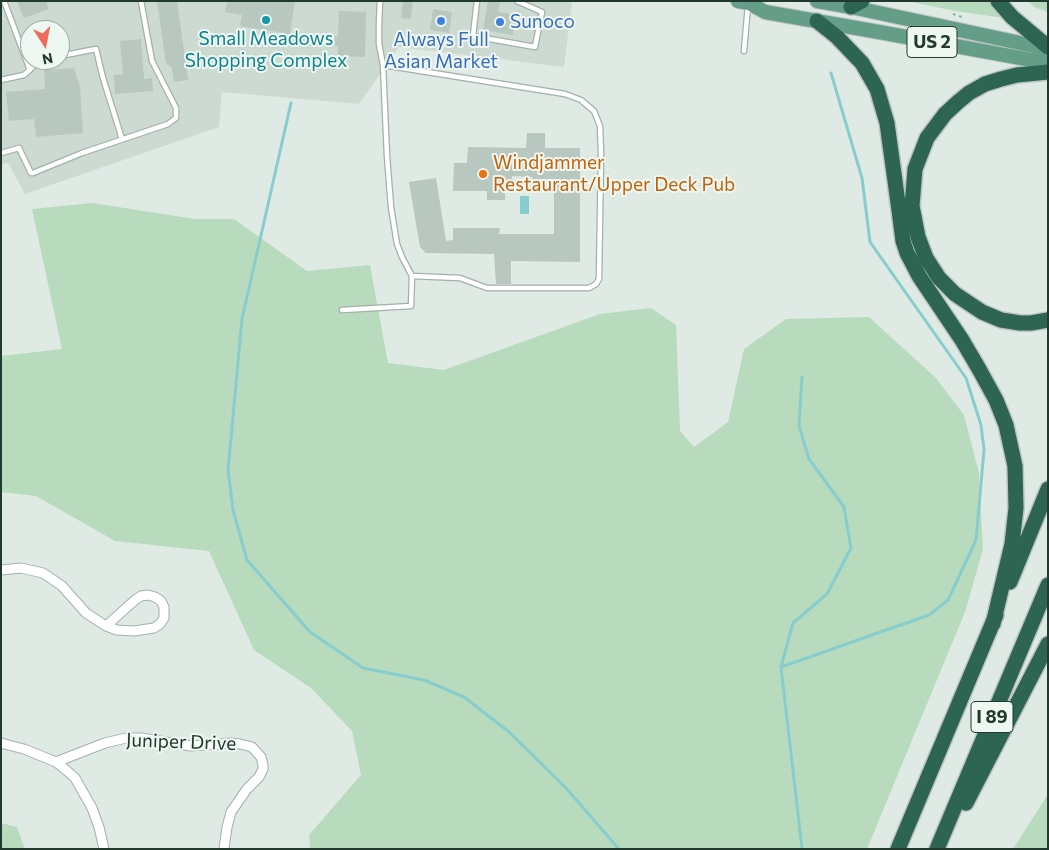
<!DOCTYPE html>
<style>
body{margin:0}
#map{position:relative;width:1049px;height:850px;overflow:hidden;background:#dfeae4;font-family:Commissioner,sans-serif}
canvas{display:block}
.frame{position:absolute;inset:0;border:2px solid #21392f;pointer-events:none}
.north{position:absolute;left:20px;top:20px;width:50px;height:50px;box-sizing:border-box;background:#eff7f2;border:1px solid #9daba4;border-radius:50%;rotate:169deg;font-size:14px;font-weight:700;line-height:20px;text-align:center;color:#21392f}
.north::after{content:'';display:block;margin:auto;width:18px;height:22px;background:#ee6a59;clip-path:polygon(50% 0,100% 100%,50% 72%,0 100%)}
</style>
<div id="map">
<canvas width="1049" height="850"></canvas>
<div class="frame"></div>
<div class="north">N</div>
</div>
<script>
const g = document.querySelector('canvas').getContext('2d');
g.lineJoin = 'round';
function fillPath(path, color) { g.fillStyle = color; g.fill(path, 'evenodd'); }
const toPath = rows => new Path2D(rows.map(r => 'M' + r).join(''));
function trace(path, color, width, dash) { g.strokeStyle = color; g.lineWidth = width; g.lineCap = dash ? 'butt' : 'round'; g.setLineDash(dash || []); g.stroke(path); }
function label(font, color, halo, rows, align = 'center') {
  g.font = font + ' Commissioner,sans-serif'; g.lineWidth = 4; g.setLineDash([]); g.textBaseline = 'middle'; g.strokeStyle = halo; g.fillStyle = color; for (const [text, x, y, turn = 0] of rows) {
    g.save(); g.translate(x, y); g.rotate((+turn || 0) * Math.PI / 180); g.textAlign = isNaN(turn) ? turn : align; if (halo) g.strokeText(text, 0, 0); g.fillText(text, 0, 0); g.restore();
  }
}
fillPath(toPath([
 [1,1,572,1,564,67,399,47,359,104,222,92,219,127,25,194,8,163,1,164],
 [30,30,60,30,60,60,30,60]
]), '#cddad2');
fillPath(toPath([
 [907,1,989,1,994,9,1003,16,1004,18,955,11],
 [1028,1,1048,1,1048,12,1034,7],
 [92,203,195,219,234,219,307,271,370,265,388,363,444,370,600,314,651,308,676,325,680,431,694,447,728,422,744,349,786,319,869,317,936,378,964,415,979,473,983,549,965,612,867,849,310,849,309,835,361,775,352,731,311,688,254,650,209,551,115,541,36,496,1,492,1,356,62,349,32,209],
 [1048,794,1048,849,1013,849],
 [1,823,17,827,25,849,1,849]
]), '#b8dbbd');
fillPath(toPath([
 [520,196,529,196,529,214,520,214]
]), '#88cdce');
trace(toPath([
 [291,103,242,319,228,470,233,510,247,560,310,632,363,668,424,680,464,697,509,732,565,787,619,849],
 [781,667,929,615,948,600,976,540,984,450,981,425,966,378,870,242,862,178,831,73],
 [802,849,781,667,793,623,827,594,851,548,844,507,809,459,799,426,802,377]
]), '#88cdce', 3);
fillPath(toPath([
 [17,1,46,1,49,9,24,18],
 [157,1,177,1,188,80,174,82,172,68,166,63],
 [227,1,295,1,290,34,240,26,242,15,225,12],
 [403,1,413,1,411,19,401,18],
 [488,1,500,1,498,12,516,15,516,17,532,19,530,30,514,27,513,35,483,30],
 [433,9,452,12,449,33,430,30],
 [339,11,366,12,365,57,338,56,338,46,335,46,335,36,338,37],
 [141,39,144,79,152,78,153,91,115,94,114,75,123,74,120,41],
 [74,68,80,87,83,133,36,137,34,119,9,121,6,92,45,89,44,70],
 [527,133,545,133,545,148,580,148,580,262,511,261,511,284,496,284,494,254,426,253,420,247,409,182,436,178,446,241,453,240,453,228,500,228,499,234,554,234,554,179,532,179,533,177,512,176,512,185,505,185,505,200,487,200,487,191,453,191,454,163,467,163,468,147,526,148]
]), '#b8c7bf');
const service = toPath([
 [4,1,30,70],
 [477,1,473,36,535,47,542,12,517,1],
 [744,51,748,5],
 [60,56,96,49,103,78,122,139],
 [383,65,565,94,581,100,594,111,600,126,601,154,599,279,596,284,589,288,487,288,460,278,412,276],
 [1,80,24,75,38,62,43,60],
 [1,153,19,148,30,171,31,173,33,173,82,153,168,124,176,118,176,108,152,61,141,1],
 [342,310,411,306,412,276,402,257,397,244,391,207,387,156,383,65,379,44,379,24,380,1]
]);
const minor = toPath([
 [1,570,21,568,43,573,52,579,62,586,86,613,106,626,117,630,134,631,154,628,160,624,164,618,164,607,161,601,155,597,148,595,141,596,135,600,106,626],
 [1,743,24,749,56,762,66,770,75,778,92,808,99,827,104,849],
 [56,762,105,743,126,738,141,738,191,746,231,743,240,744,252,747,261,757,263,765,263,769,259,777,247,789,231,812,227,827,224,849]
]);
const primary = toPath([
 [738,1,749,3,765,12,879,32,1048,63],
 [817,1,851,7,1048,49]
]);
const motorway = toPath([
 [998,1,1012,17,1048,47],
 [851,7,862,1],
 [817,21,837,37,862,63,877,89,887,123,899,210,903,241,907,253,919,276,962,340,979,369,996,400,1006,425,1015,466,1016,508,1012,544,993,624],
 [1048,72,1017,75,1001,79,985,84,969,93,958,102,945,114,927,138,915,169,912,206,918,237,926,258,939,278,955,294,982,312,1001,320,1020,323,1031,323,1048,320],
 [1010,582,1048,489],
 [966,803,1048,644],
 [898,849,996,615],
 [937,849,1048,585]
]);
trace(service, '#a2b1aa', 7);
trace(minor, '#a2b1aa', 11);
trace(primary, '#bcc4c1', 16);
trace(motorway, '#bcc4c1', 18);
trace(toPath([
 [953,14,962,17]
]), '#80ad99', 2, [2.5, 4]);
trace(service, '#fff', 4.5);
trace(minor, '#fff', 9);
trace(primary, '#659e88', 14);
trace(motorway, '#2d6552', 15);
for (const [x, y, r, color] of [
 [266,20,5,"#0f9aa8"],
 [441,21,5,"#3f7fe0"],
 [500,22,5,"#3f7fe0"],
 [483,174,5,"#e8710a"]
]) { const dot = new Path2D(); dot.arc(x, y, r, 0, 2 * Math.PI); g.fillStyle = color; g.fill(dot); trace(dot, '#eff7f2', 2); }
for (const [x, y, w] of [
 [932,42,50],
 [992,717,42]
]) { const box = new Path2D(); box.roundRect(x - w / 2, y - 15.5, w, 31, 4); g.fillStyle = '#eff7f2'; g.fill(box); trace(box, '#21392f', 1); }
label('bold 18px', '#21392f', null, [
 ["US 2",932,42],
 ["I 89",992,717]
]);
label('19px', '#366cbe', '#eff7f2', [
 ["Sunoco",510,22],
 ["Always Full",441,40,"center"],
 ["Asian Market",441,62,"center"]
], 'left');
label('19px', '#0d838f', '#eff7f2', [
 ["Small Meadows",266,39],
 ["Shopping Complex",266,61]
]);
label('19px', '#c56008', '#eff7f2', [
 ["Windjammer",493,163],
 ["Restaurant/Upper Deck Pub",493,185]
], 'left');
label('19px', '#21392f', '#eff7f2', [
 ["Juniper Drive",181,742,2]
]);
</script>
